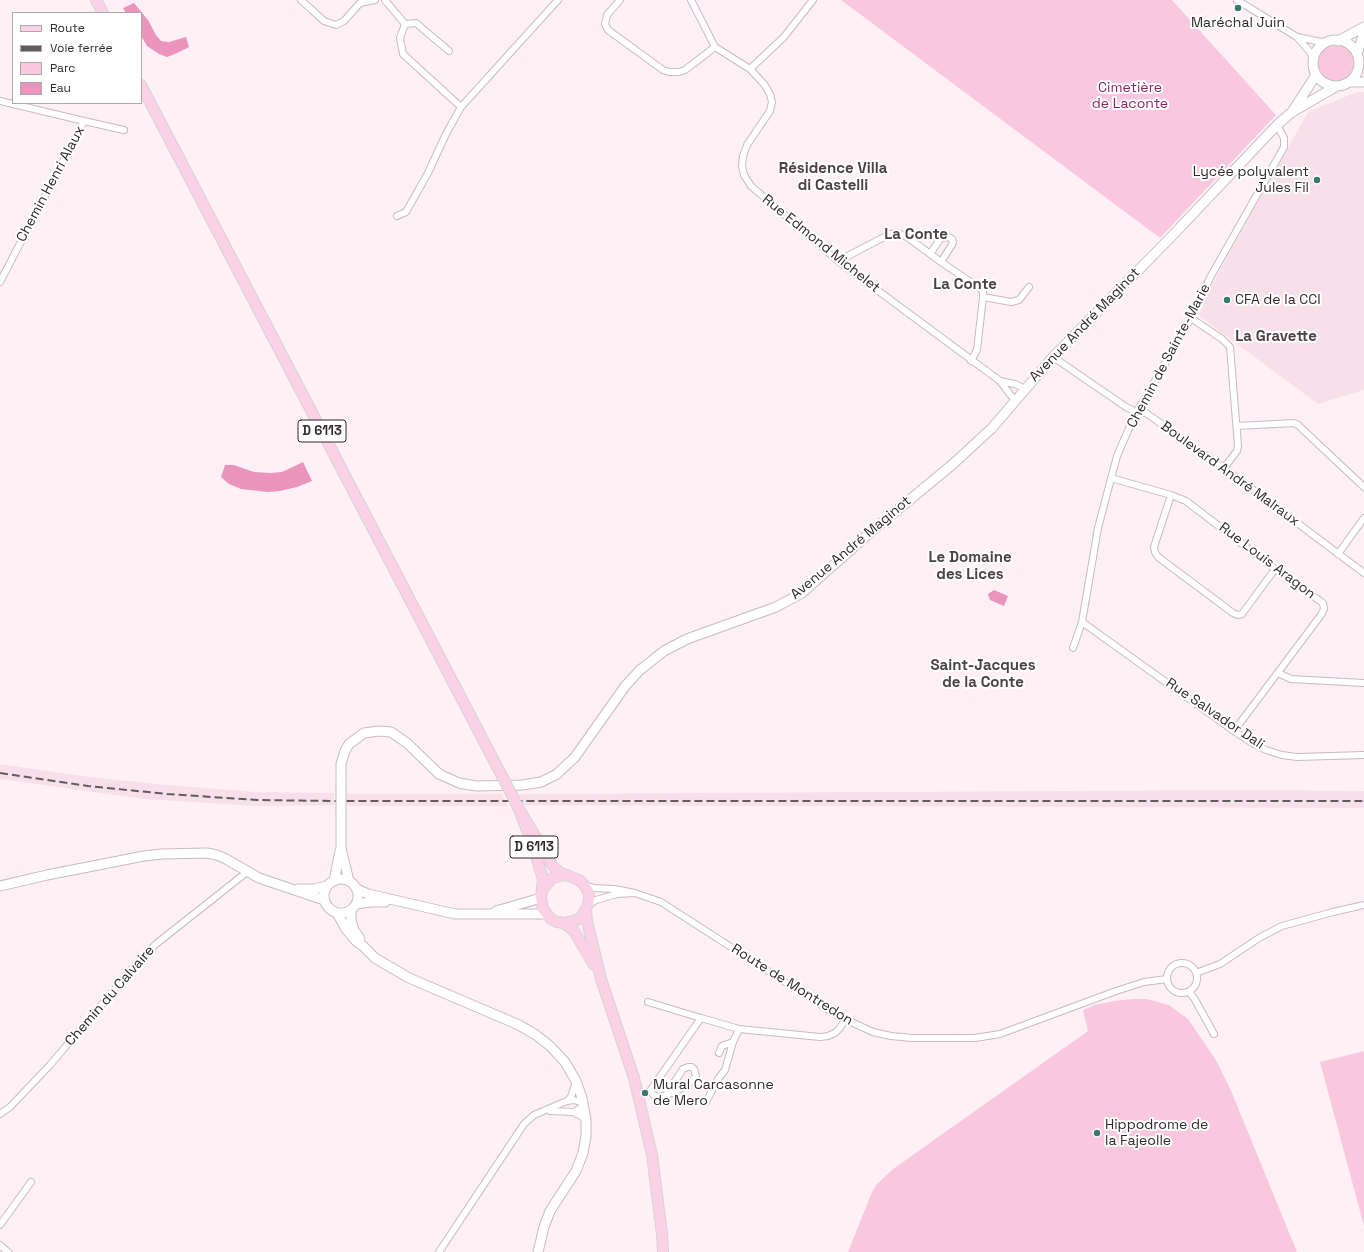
<!DOCTYPE html>
<meta charset="utf-8">
<style>
body{margin:0}
#map{position:relative;width:1364px;height:1252px;overflow:hidden;background:#fff0f6;font-family:"Space Grotesk",sans-serif}
canvas{display:block}
.legend{position:absolute;left:12px;top:12px;width:130px;height:92px;box-sizing:border-box;background:#fff;border:1px solid #aca9aa;margin:0;padding:5px 7px;list-style:none;font-size:12px;color:#2f292b}
.legend li{display:flex;align-items:center;gap:8px;height:20px}
.legend b{width:20px;border:1px solid #aca9aa}
</style>
<div id="map">
<canvas width="1364" height="1252"></canvas>
<ul class="legend">
<li><b style="height:5px;background:#fbd1e5"></b>Route</li>
<li><b style="height:5px;background:#635b5e"></b>Voie ferrée</li>
<li><b style="height:11px;background:#fac8de"></b>Parc</li>
<li><b style="height:11px;background:#ea94be"></b>Eau</li>
</ul>
</div>
<script>
const g = document.querySelector('canvas').getContext('2d');
g.lineJoin = 'round';
function fillPath(path, color) { g.fillStyle = color; g.fill(path, 'evenodd'); }
const toPath = rows => new Path2D(rows.map(r => 'M' + r).join(''));
function trace(path, color, width, dash) { g.strokeStyle = color; g.lineWidth = width; g.lineCap = dash ? 'butt' : 'round'; g.setLineDash(dash || []); g.stroke(path); }
function label(font, color, halo, rows, align = 'center') {
  g.font = font + ' "Space Grotesk",sans-serif'; g.lineWidth = 4; g.setLineDash([]); g.textBaseline = 'middle'; g.strokeStyle = halo; g.fillStyle = color; for (const [text, x, y, turn = 0] of rows) {
    g.save(); g.translate(x, y); g.rotate((+turn || 0) * Math.PI / 180); g.textAlign = isNaN(turn) ? turn : align; if (halo) g.strokeText(text, 0, 0); g.fillText(text, 0, 0); g.restore();
  }
}
fillPath(toPath([
 [1357,92,1364,92,1364,390,1318,404,1199,316,1204,300,1232,248,1308,112],
 [0,764,89,777,167,785,256,792,334,793,334,805,256,806,144,799,0,779],
 [1245,790,1364,791,1364,808,524,805,518,794],
 [347,794,502,794,508,806,347,806]
]), '#f7e0ea');
fillPath(toPath([
 [841,0,1172,0,1276,115,1160,238],
 '1318 63a18 18 0 1 1 36 0a18 18 0 1 1-36 0Z',
 [1133,999,1146,999,1169,1005,1188,1019,1216,1060,1232,1093,1297,1252,848,1252,872,1192,876,1185,893,1169,1088,1031,1083,1010,1095,1005,1114,1001],
 [1364,1051,1364,1226,1320,1062]
]), '#fac8de');
fillPath(toPath([
 [134,3,148,20,156,35,161,41,169,42,186,37,189,47,175,54,167,57,159,54,147,46,141,36,141,13,126,13,123,8],
 [303,462,312,481,297,487,280,491,268,492,241,489,229,484,221,477,225,465,234,465,254,472,270,473,282,472],
 [994,590,1008,596,1004,606,990,600,988,594]
]), '#ea94be');
const street = toPath([
 [301,0,324,21,336,25,344,21,360,3,375,0],
 [385,0,405,24,400,38,403,54,461,107],
 [620,0,607,15,605,24,608,30,663,70,669,72,679,72,685,70,715,47],
 [691,0,715,47,750,69,764,84,770,94,772,102,770,111,747,145,743,156,742,166,744,175,751,186,838,261,1000,381,1015,401],
 [1237,0,1297,37,1310,52,1313,59],
 [405,24,416,23,449,51],
 [1297,37,1326,43],
 [750,69,784,37,813,0],
 [0,101,84,121,0,282],
 [84,121,124,130],
 [397,216,406,212,428,173,446,134,461,107,558,0],
 [930,254,941,238,949,237,952,239,953,243,941,262],
 [838,261,890,234,897,233,907,237,941,262,981,289,983,292,983,297,977,350,971,361],
 [983,297,1011,302,1019,300,1029,287],
 [1191,318,1222,339,1230,347,1238,446,1237,451,1224,468],
 [1053,357,1126,407,1136,412,1146,413,1224,468,1364,573],
 [1000,381,1015,384,1025,389],
 [1237,426,1294,423,1298,425,1364,487],
 [1111,478,1171,495,1186,501,1275,569,1323,603,1324,609,1321,615,1234,731],
 [1171,495,1154,547,1155,552,1158,557,1233,613,1238,615,1242,614,1275,569],
 [1338,554,1364,518],
 [1082,622,1234,731,1252,743,1266,750,1282,755,1297,757,1364,755],
 [1073,648,1082,622,1098,528,1117,456,1136,412,1144,400,1191,318,1211,276,1284,147,1284,138,1277,125],
 [1278,673,1291,679,1364,683],
 [585,885,594,888,614,889,635,893,617,894,596,900,588,905],
 [635,893,661,902,838,1016,873,1032,891,1036,912,1038,975,1038,1000,1034,1116,991,1144,982,1167,979],
 '1167 978a15 15 0 1 1 30 0a15 15 0 1 1-30 0Z',
 [1196,973,1220,964,1259,938,1282,926,1333,912,1364,905],
 [1189,992,1194,998,1214,1034],
 [648,1002,701,1018],
 [719,1053,722,1046,733,1042,739,1029],
 [666,1095,683,1069,688,1067,692,1067,694,1069,696,1076,693,1080,676,1092,666,1095,659,1097,655,1096,650,1091,701,1018,739,1029,820,1037,828,1036,835,1033,840,1028,845,1020],
 [567,1101,574,1100,583,1103,581,1108,573,1112],
 [706,1102,718,1079,725,1070,733,1042],
 [550,1111,573,1112,581,1116,586,1120],
 [0,1114,10,1107,50,1065,136,964,156,944,247,872],
 [0,1225,31,1182],
 [0,1245,8,1252],
 [439,1252,524,1124,534,1115,567,1101,571,1097,576,1082]
]);
const secondary = toPath([
 '1313 63a23 23 0 1 1 46 0a23 23 0 1 1-46 0Z',
 [1338,41,1364,27],
 [1357,54,1364,33],
 [1349,82,1364,82],
 [1292,112,1316,75],
 [341,784,341,764,345,751,349,744,364,733,379,731,391,732,407,743,439,774,459,783,476,786,522,785,541,782,557,774,575,757,626,685,640,670,664,651,687,639,776,607,802,593,872,531,953,464,992,428,1053,357,1172,236,1277,125,1292,112,1337,86],
 [341,811,341,848,349,881],
 '324 896a17 17 0 1 1 34 0a17 17 0 1 1-34 0Z',
 [334,881,340,851],
 [0,886,47,875,144,856,162,854,207,853,217,855,226,859,259,878,324,900],
 [298,889,314,889,327,886],
 [357,889,368,894,455,914,546,914],
 [356,904,370,902,385,902],
 [351,910,351,921,354,930,360,939],
 [496,911,541,898],
 [337,913,346,929,356,941,363,946,375,958,409,978,519,1025,536,1035,550,1046,565,1062,576,1081,582,1098,586,1120,586,1136,583,1153,576,1171,550,1211,544,1227,538,1252]
]);
const primary = toPath([
 [96,0,103,13],
 [141,85,503,778],
 [518,807,552,865,559,872,579,880,584,885,588,891,589,898,588,905,582,916,577,920,564,923,557,922,551,919,543,909,541,898,543,879,532,843,518,807],
 [543,889,552,878,566,875],
 [586,910,587,921,601,979,634,1078,652,1155,662,1234,663,1252],
 [564,923,574,931,594,965]
]);
trace(street, '#c8bac0', 8);
trace(secondary, '#c8bac0', 11);
trace(primary, '#d5d4d5', 12);
trace(street, '#fff', 6);
trace(secondary, '#fff', 9);
trace(primary, '#fbd1e5', 10);
trace(toPath([
 [0,773,88,786,167,794,257,800,332,801,1364,801]
]), '#635b5e', 2, [8, 4]);
const secondaryBridge = toPath([
 [341,811,341,784]
]);
const primaryBridge = toPath([
 [503,778,518,807]
]);
trace(secondaryBridge, '#c8bac0', 11, []);
trace(primaryBridge, '#d5d4d5', 12, []);
trace(secondaryBridge, '#fff', 9);
trace(primaryBridge, '#fbd1e5', 10);
for (const [x, y, r, color] of [
 [1238,8,4,"#397b6b"],
 [1317,180,4,"#397b6b"],
 [1227,300,4,"#397b6b"],
 [645,1093,4,"#397b6b"],
 [1097,1133,4,"#397b6b"]
]) { const dot = new Path2D(); dot.arc(x, y, r, 0, 2 * Math.PI); g.fillStyle = color; g.fill(dot); trace(dot, '#fff', 1.5); }
for (const [x, y, w] of [
 [322,431,48],
 [534,847,48]
]) { const box = new Path2D(); box.roundRect(x - w / 2, y - 11, w, 22, 3); g.fillStyle = '#fff'; g.fill(box); trace(box, '#2f292b', 1); }
label('bold 13px', '#2f292b', null, [
 ["D 6113",322,431],
 ["D 6113",534,847]
]);
label('14px', '#2f292b', '#fff', [
 ["Maréchal Juin",1238,23,"center"],
 ["Lycée polyvalent",1309,172,"right"],
 ["Jules Fil",1309,188,"right"],
 ["CFA de la CCI",1235,300],
 ["Mural Carcasonne",653,1085],
 ["de Mero",653,1101],
 ["Hippodrome de",1105,1125],
 ["la Fajeolle",1105,1141]
], 'left');
label('14px', '#8a265f', '#fff', [
 ["Cimetière",1130,88],
 ["de Laconte",1130,104]
]);
label('14px', '#2f292b', '#fff', [
 ["Chemin Henri Alaux",51,184,-62],
 ["Rue Edmond Michelet",821,244,39],
 ["Avenue André Maginot",1085,325,-46],
 ["Chemin de Sainte-Marie",1169,356,-62],
 ["Boulevard André Malraux",1230,474,36],
 ["Avenue André Maginot",851,548,-40],
 ["Rue Louis Aragon",1267,561,37],
 ["Rue Salvador Dali",1215,714,34],
 ["Route de Montredon",792,985,32],
 ["Chemin du Calvaire",110,996,-49]
]);
label('bold 15px', '#4b4045', '#fff', [
 ["Résidence Villa",833,169],
 ["di Castelli",833,186],
 ["La Conte",916,235],
 ["La Conte",965,285],
 ["La Gravette",1276,337],
 ["Le Domaine",970,558],
 ["des Lices",970,575],
 ["Saint-Jacques",983,666],
 ["de la Conte",983,683]
]);
</script>
